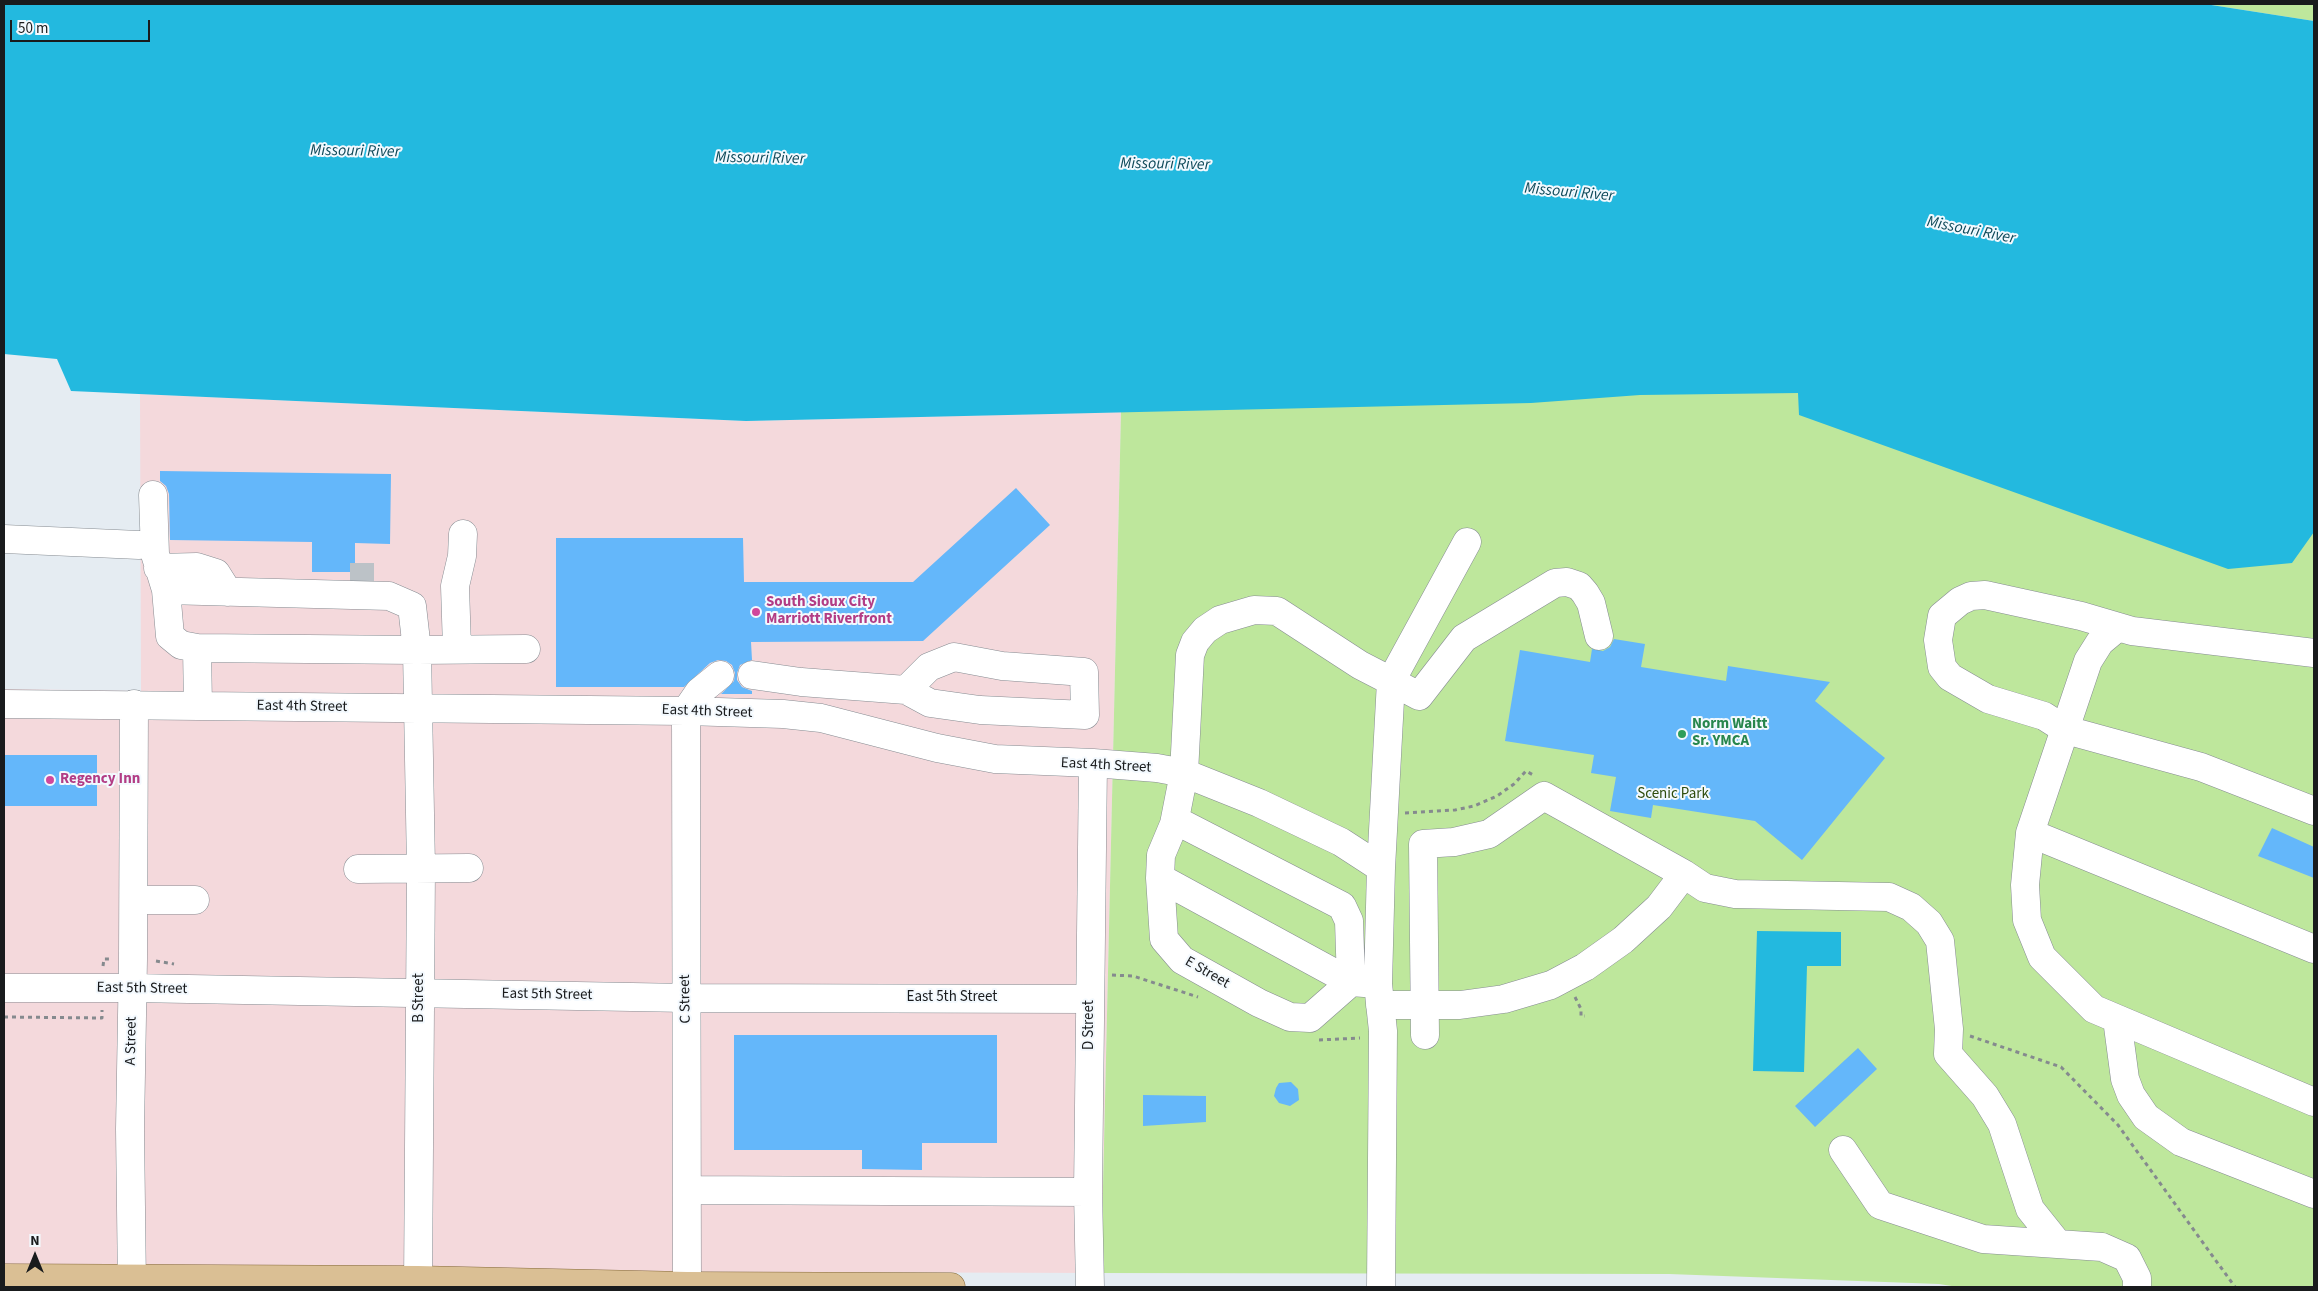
<!DOCTYPE html>
<style>
body{margin:0}
#map{position:relative;width:2318px;height:1291px;overflow:hidden;background:#e5ecf2;font-family:"Source Sans 3",sans-serif}
canvas{display:block}
.frame{position:absolute;inset:0;border:5px solid #191b1d;pointer-events:none}
.north{position:absolute;left:10px;top:1231px;width:50px;height:50px;-webkit-text-stroke:4px #f3f9fe;paint-order:stroke;rotate:0deg;font-size:14px;font-weight:700;line-height:20px;text-align:center;color:#191b1d}
.north::after{content:'';display:block;margin:auto;width:18px;height:22px;background:#191b1d;clip-path:polygon(50% 0,100% 100%,50% 72%,0 100%)}
.scale{position:absolute;left:10px;top:20px;width:140px;height:22px;box-sizing:border-box;border:2px solid #191b1d;border-top:0;padding-left:6px;font-size:15px;line-height:18px;white-space:nowrap;color:#191b1d;-webkit-text-stroke:4px #f3f9fe;paint-order:stroke}
</style>
<div id="map">
<canvas width="2318" height="1291"></canvas>
<div class="frame"></div>
<div class="north">N</div>
<div class="scale">50 m</div>
</div>
<script>
const g = document.querySelector('canvas').getContext('2d');
g.lineJoin = 'round';
function fillPath(path, color) { g.fillStyle = color; g.fill(path, 'evenodd'); }
const toPath = rows => new Path2D(rows.map(r => 'M' + r).join(''));
function trace(path, color, width, dash) { g.strokeStyle = color; g.lineWidth = width; g.lineCap = dash ? 'butt' : 'round'; g.setLineDash(dash || []); g.stroke(path); }
function label(font, color, halo, rows, align = 'center') {
  g.font = font + ' "Source Sans 3",sans-serif'; g.lineWidth = 4; g.setLineDash([]); g.textBaseline = 'middle'; g.strokeStyle = halo; g.fillStyle = color; for (const [text, x, y, turn = 0] of rows) {
    g.save(); g.translate(x, y); g.rotate((+turn || 0) * Math.PI / 180); g.textAlign = isNaN(turn) ? turn : align; if (halo) g.strokeText(text, 0, 0); g.fillText(text, 0, 0); g.restore();
  }
}
fillPath(toPath([
 [140,394,746,421,1121,412,1101,1273,435,1271,4,1287,4,689,141,691]
]), '#f4d9dc');
fillPath(toPath([
 [2205,4,2314,4,2314,21],
 [1696,304,2314,481,2314,1287,1958,1287,1939,1284,1669,1274,1101,1273,1121,412]
]), '#bee79c');
fillPath(toPath([
 [4,4,2205,4,2314,21,2314,532,2292,563,2228,569,1799,415,1798,393,1640,395,1531,403,746,421,71,391,57,359,4,354],
 [1757,931,1841,932,1841,966,1807,966,1804,1072,1753,1071]
]), '#23b9df');
fillPath(toPath([
 [160,471,391,474,390,544,355,543,355,572,312,572,312,542,170,540,169,494,166,486,160,481],
 [1016,488,1050,525,923,641,751,642,752,660,740,665,737,673,737,680,742,687,752,691,752,694,721,694,734,681,735,673,732,665,726,661,718,660,710,663,684,687,556,687,556,538,743,538,744,582,913,582],
 [1614,639,1645,644,1641,667,1726,681,1728,666,1830,682,1815,701,1885,758,1802,860,1755,821,1653,805,1651,818,1610,811,1616,777,1591,773,1594,755,1505,741,1520,650,1590,662,1592,649,1603,651,1610,647],
 [4,755,97,755,97,806,4,806],
 [2272,828,2314,847,2314,878,2258,856],
 [734,1035,997,1035,997,1143,922,1143,922,1170,862,1169,862,1150,734,1150],
 [1858,1048,1877,1069,1815,1127,1795,1106],
 [1291,1082,1298,1089,1299,1100,1290,1106,1279,1103,1274,1096,1276,1088,1279,1083],
 [1143,1095,1206,1096,1206,1122,1143,1126]
]), '#64b7fa');
trace(toPath([
 [350,577,374,577]
]), '#bcc2c7', 28, [28, 14]);
const minor = toPath([
 [153,495,155,554,166,590,170,636,181,645,197,648,198,706],
 [4,539,139,545],
 [1467,542,1391,681,1419,696,1464,638,1555,583,1567,582,1579,586,1585,593,1591,603,1599,636],
 [158,568,197,567,216,573,228,592],
 [166,590,389,596,412,606,417,650,197,648],
 [2118,627,2100,642,2088,661,2030,833,2025,885,2027,920,2042,957,2094,1009,2314,1102],
 [457,648,455,586,462,556,463,534],
 [2314,653,2132,631,2081,616,1985,595,1971,596,1960,601,1942,616,1938,640,1942,667,1950,677,1988,699,2044,716,2066,730,2201,767,2314,811],
 [752,675,801,682,906,690,930,703,980,710,1085,715,1084,672,1002,666,954,657,929,667,906,690],
 [4,704,686,711,783,714,821,718,937,748,995,759,1093,763,1157,768,1184,773,1259,803,1341,842,1381,868],
 [1175,820,1342,906,1349,921,1351,982],
 [2030,833,2314,949],
 [358,869,469,868],
 [1160,878,1351,982],
 [134,900,195,900],
 [1378,984,1351,982,1310,1018,1290,1017,1259,1003,1182,960,1164,939,1160,878,1161,855,1174,824,1184,773,1190,655,1195,642,1205,630,1220,620,1254,610,1277,611,1360,665,1391,681,1381,868,1378,984,1383,1031,1381,1287],
 [4,988,133,988,687,998,1090,999],
 [1380,1005,1460,1005,1504,999,1551,985,1585,967,1623,940,1659,907,1684,874,1705,888,1735,894,1889,897,1911,907,1929,923,1940,941,1949,1029,1948,1054,1985,1096,2002,1124,2030,1209,2058,1244],
 [2117,1019,2125,1079,2131,1095,2146,1117,2181,1142,2314,1194],
 [1425,1035,1423,844,1454,842,1489,834,1544,796,1684,874],
 [1843,1150,1880,1205,1983,1239,2102,1247,2127,1258,2137,1278,2137,1287],
 [687,1190,1088,1192],
 [132,1287,130,1129,133,959,134,704],
 [418,1287,421,868,417,650,526,649],
 [687,1287,686,711,699,692,720,675],
 [1090,1287,1088,1192,1093,763]
]);
const major = toPath([
 [4,1278,418,1280,687,1286,951,1287]
]);
trace(minor, '#868c92', 29);
trace(major, '#866a3c', 29);
trace(toPath([
 [1405,813,1455,810,1474,806,1497,796,1514,784,1526,771,1535,776],
 [156,961,174,964],
 [103,966,104,959,112,959],
 [1112,975,1133,976,1198,997],
 [1575,997,1581,1009,1581,1016,1585,1016],
 [4,1017,102,1018,102,1010],
 [1970,1036,2061,1067,2118,1125,2235,1287],
 [1319,1040,1360,1038]
]), '#858a8e', 3, [4, 4]);
trace(minor, '#fff', 28);
trace(major, '#dabf94', 28);
for (const [x, y, r, color] of [
 [756,612,5,"#d1479c"],
 [1682,734,5,"#2e9e5b"],
 [50,780,5,"#d1479c"]
]) { const dot = new Path2D(); dot.arc(x, y, r, 0, 2 * Math.PI); g.fillStyle = color; g.fill(dot); trace(dot, '#f3f9fe', 2); }
label('bold 15px', '#b23c85', '#f3f9fe', [
 ["South Sioux City",766,603],
 ["Marriott Riverfront",766,620],
 ["Regency Inn",60,780]
], 'left');
label('15px', '#191b1d', '#f3f9fe', [
 ["East 4th Street",302,707,1],
 ["East 4th Street",707,712,2],
 ["East 4th Street",1106,766,3],
 ["E Street",1207,973,30],
 ["East 5th Street",142,989,1],
 ["East 5th Street",547,995,1],
 ["B Street",420,998,-90],
 ["East 5th Street",952,998],
 ["C Street",686,999,-91],
 ["D Street",1090,1025,-90],
 ["A Street",132,1041,-89]
]);
label('bold 15px', '#27864d', '#f3f9fe', [
 ["Norm Waitt",1692,725],
 ["Sr. YMCA",1692,742]
], 'left');
label('15px', '#2e4c0d', '#f3f9fe', [
 ["Scenic Park",1673,795]
]);
label('italic 16px', '#0f4a5a', '#f3f9fe', [
 ["Missouri River",355,152,1],
 ["Missouri River",760,159,1],
 ["Missouri River",1165,165,1],
 ["Missouri River",1569,193,5],
 ["Missouri River",1971,231,11]
]);
</script>
